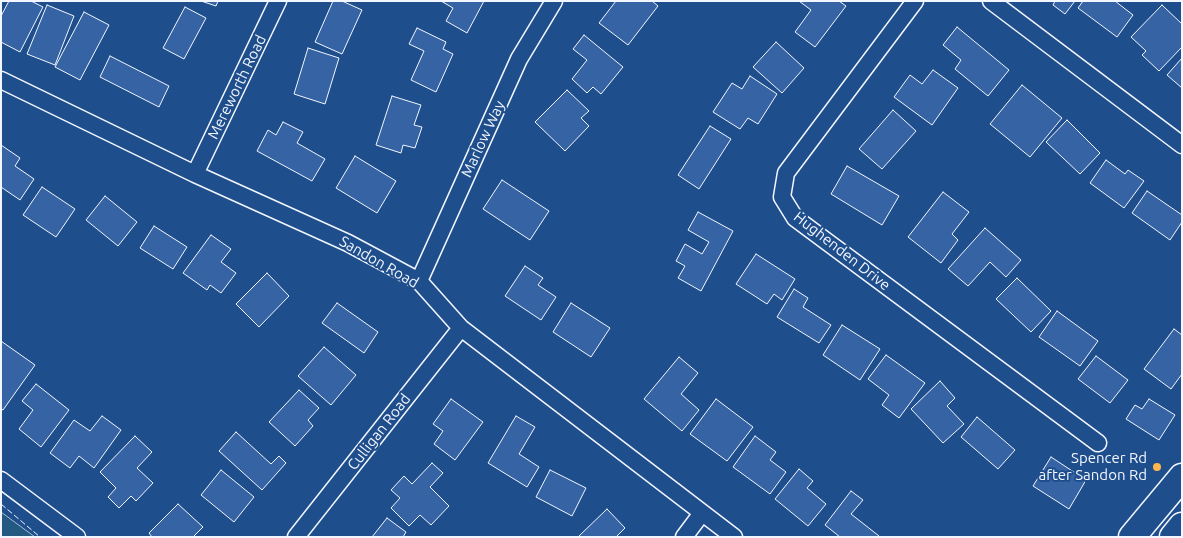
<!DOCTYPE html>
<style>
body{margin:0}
#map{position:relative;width:1183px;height:538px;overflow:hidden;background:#1f4e8c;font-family:Ubuntu,sans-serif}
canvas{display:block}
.frame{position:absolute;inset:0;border:2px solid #f2f6ff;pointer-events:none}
</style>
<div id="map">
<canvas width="1183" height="538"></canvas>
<div class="frame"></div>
</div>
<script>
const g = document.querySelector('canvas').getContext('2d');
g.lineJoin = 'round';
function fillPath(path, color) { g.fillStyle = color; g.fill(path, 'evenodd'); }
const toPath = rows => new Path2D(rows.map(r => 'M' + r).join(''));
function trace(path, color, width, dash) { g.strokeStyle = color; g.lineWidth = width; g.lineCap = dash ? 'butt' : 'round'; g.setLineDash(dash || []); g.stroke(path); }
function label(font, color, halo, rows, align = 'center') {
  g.font = font + ' Ubuntu,sans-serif'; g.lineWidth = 4; g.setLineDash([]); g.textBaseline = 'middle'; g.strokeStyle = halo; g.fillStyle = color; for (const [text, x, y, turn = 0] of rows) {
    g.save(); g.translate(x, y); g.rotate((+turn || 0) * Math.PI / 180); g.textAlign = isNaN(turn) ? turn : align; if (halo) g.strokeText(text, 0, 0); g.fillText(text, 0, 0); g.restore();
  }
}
const green = toPath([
 [1,512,35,537,1,537,1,512]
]);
fillPath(green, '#245a82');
trace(green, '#a8bbd7', 1);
const building = toPath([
 [9,1,31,1,43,7,20,52,1,42,1,16,9,1],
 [201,1,218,1,216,6,201,1],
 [333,1,342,1,362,10,342,54,315,42,333,1],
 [441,1,484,1,467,33,446,21,453,8,441,1],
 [616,1,652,1,658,6,628,45,599,23,616,1],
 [799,1,839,1,846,6,815,47,795,32,811,10,799,1],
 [1055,1,1075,1,1065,14,1053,5,1055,1],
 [1083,1,1115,1,1133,15,1117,37,1078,8,1083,1],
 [47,5,74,16,55,65,27,54,47,5],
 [1162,5,1182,24,1182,47,1159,71,1142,55,1146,51,1131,37,1162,5],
 [185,7,206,18,184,59,163,48,185,7],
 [84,12,109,25,80,80,55,67,84,12],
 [957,27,1009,70,988,96,955,69,961,60,943,45,957,27],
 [417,28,446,42,443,49,453,54,436,92,411,80,424,51,409,44,417,28],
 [584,35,623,67,601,94,593,87,587,93,572,79,587,60,573,49,584,35],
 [776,42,804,68,782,93,753,67,776,42],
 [308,48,339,58,325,104,294,94,308,48],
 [110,56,169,86,159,107,100,77,110,56],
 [1182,58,1182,88,1167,75,1182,58],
 [933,70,958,88,932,125,894,97,910,75,922,84,933,70],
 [750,76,777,94,758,124,748,118,740,129,713,112,732,83,742,89,750,76],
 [1022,85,1062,118,1030,157,990,124,1022,85],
 [567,90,589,111,581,118,589,126,565,151,535,122,567,90],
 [392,96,421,105,414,125,422,127,415,148,403,145,401,153,376,145,392,96],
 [893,110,916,131,882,169,859,149,893,110],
 [1067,120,1100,153,1080,174,1046,142,1067,120],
 [283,122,303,132,297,143,325,159,312,181,257,151,268,130,276,135,283,122],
 [710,126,731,139,699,189,678,175,710,126],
 [1,145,20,158,15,166,34,179,20,200,1,187,1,145],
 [355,156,396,181,377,213,336,188,355,156],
 [1106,160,1125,174,1128,170,1144,181,1124,208,1090,183,1106,160],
 [847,166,899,196,882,225,831,194,847,166],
 [502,180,549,211,530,240,483,209,502,180],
 [42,187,75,209,56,237,23,215,42,187],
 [1147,191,1182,215,1182,222,1170,240,1132,213,1147,191],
 [943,192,969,212,952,234,958,240,941,263,908,237,943,192],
 [105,196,137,222,118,246,86,220,105,196],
 [698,212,733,231,701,291,678,278,685,266,676,261,685,244,702,254,709,242,688,230,698,212],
 [154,226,187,247,173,269,140,248,154,226],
 [985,228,1021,260,1006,277,990,262,968,286,948,269,985,228],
 [211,235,231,249,221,262,236,273,221,293,210,285,207,290,183,273,211,235],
 [756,254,795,279,782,300,774,294,767,304,736,284,756,254],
 [525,266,543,278,538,285,556,297,541,320,505,296,525,266],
 [267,273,289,296,259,327,236,304,267,273],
 [1017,278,1051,311,1031,332,996,299,1017,278],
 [794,289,808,298,803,307,831,325,819,343,777,317,794,289],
 [337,303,378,332,364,353,322,323,337,303],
 [571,303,610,328,591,357,553,332,571,303],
 [1057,311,1098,341,1080,366,1039,337,1057,311],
 [842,325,880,349,860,380,823,355,842,325],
 [1174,329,1182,335,1182,374,1171,389,1144,369,1174,329],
 [1,341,35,365,3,410,1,409,1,341],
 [324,347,356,375,331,405,298,376,324,347],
 [886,355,925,383,899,418,882,405,889,395,868,379,886,355],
 [1096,356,1128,380,1110,403,1078,379,1096,356],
 [679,357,698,373,681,394,699,410,682,431,644,399,679,357],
 [940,381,955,398,947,406,964,424,943,443,911,409,940,381],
 [36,384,69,410,41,447,19,429,33,410,22,401,36,384],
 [299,390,319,408,308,420,313,426,295,446,269,422,299,390],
 [451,399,483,422,455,460,434,444,443,431,433,424,451,399],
 [716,399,753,427,727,461,690,434,716,399],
 [1149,399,1175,415,1159,440,1126,419,1135,405,1142,409,1149,399],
 [102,416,121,430,94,468,79,456,70,468,50,453,74,420,90,431,102,416],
 [516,416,535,427,519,454,539,467,527,487,488,463,516,416],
 [977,417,1015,450,998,469,961,437,977,417],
 [236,432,271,464,279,456,286,463,262,490,219,451,236,432],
 [135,436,152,452,137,468,153,483,136,501,131,496,119,508,108,497,116,488,100,472,135,436],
 [755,436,776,452,770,460,786,472,770,494,733,467,755,436],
 [1051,457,1086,480,1069,509,1033,486,1051,457],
 [432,463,443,473,430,487,449,506,431,525,420,515,409,526,391,508,400,498,391,490,404,476,412,484,432,463],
 [799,469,813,481,807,488,826,504,808,526,775,499,799,469],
 [221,470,254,497,234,522,201,495,221,470],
 [550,470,586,488,572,516,536,497,550,470],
 [851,491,863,500,851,514,879,536,878,537,840,537,825,525,851,491],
 [178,504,203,527,193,537,152,537,149,533,178,504],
 [607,509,625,528,616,537,578,537,607,509],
 [387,518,406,532,403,537,372,537,387,518]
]);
fillPath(building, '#3563a3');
trace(building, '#f2f6ff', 1);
const street = toPath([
 [915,1,786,173,782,197,795,218,1098,443],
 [991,1,1182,145],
 [1,80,195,174,348,243,419,281,461,328,734,537],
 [195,174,278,1],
 [419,281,519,59,554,1],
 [1,480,77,537],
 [296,537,461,328],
 [684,537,702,513]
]);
const primary = toPath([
 [1132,537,1182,477],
 [1173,537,1182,526]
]);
trace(street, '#f2f6ff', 19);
trace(primary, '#f2f6ff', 29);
trace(street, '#1f4e8c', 16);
trace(primary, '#1f4e8c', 26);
trace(toPath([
 [1,504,40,537]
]), '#f2f6ff', 1, [6, 2.5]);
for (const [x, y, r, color] of [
 [1157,467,5,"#ffb74d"]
]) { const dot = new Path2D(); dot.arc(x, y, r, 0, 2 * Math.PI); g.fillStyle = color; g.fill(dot); trace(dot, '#1f4e8c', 2); }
label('15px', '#f2f6ff', '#1f4e8c', [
 ["Mereworth Road",237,87,-64],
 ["Marlow Way",483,139,-65],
 ["Hughenden Drive",842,251,38],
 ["Sandon Road",379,262,30],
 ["Culligan Road",379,432,-52]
]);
label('15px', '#f2f6ff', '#1f4e8c', [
 ["Spencer Rd",1147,458],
 ["after Sandon Rd",1147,475]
], 'right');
</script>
